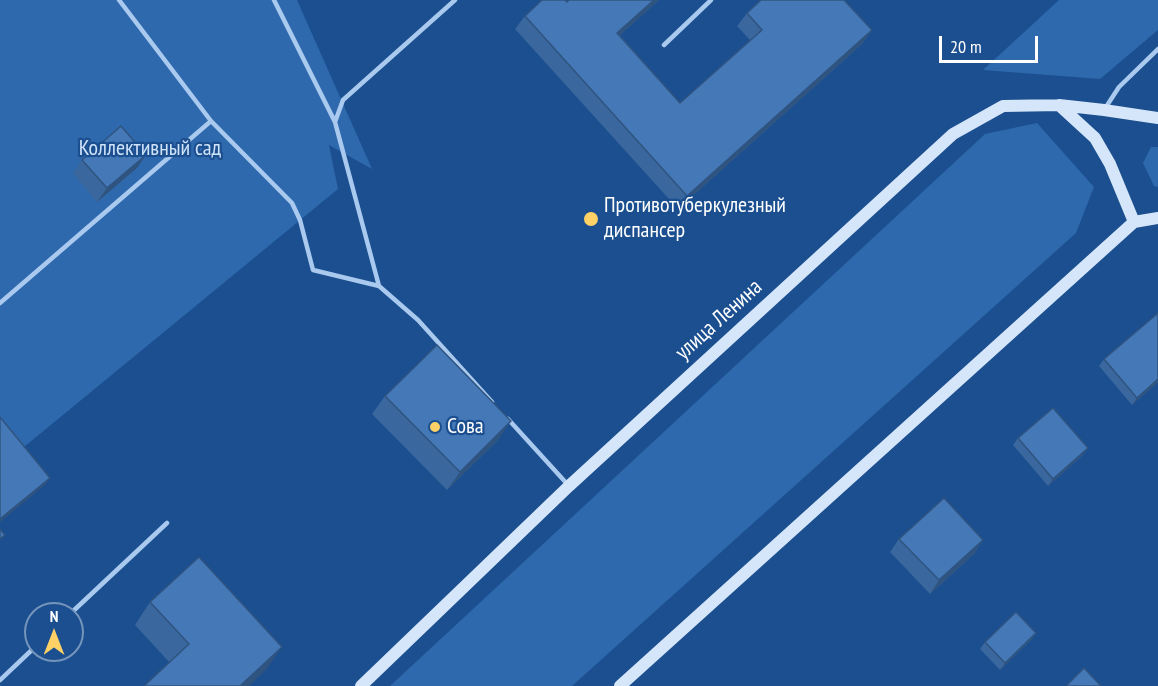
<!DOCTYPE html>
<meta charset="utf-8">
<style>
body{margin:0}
#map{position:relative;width:1158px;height:686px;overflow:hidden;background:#1b4f8f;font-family:"PT Sans Narrow",sans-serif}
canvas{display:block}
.north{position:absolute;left:24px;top:602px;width:60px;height:60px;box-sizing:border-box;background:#1b4f8f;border:2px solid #7695bc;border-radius:50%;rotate:0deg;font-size:16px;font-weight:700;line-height:24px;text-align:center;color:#fff}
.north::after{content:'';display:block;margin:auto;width:21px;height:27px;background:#ffd166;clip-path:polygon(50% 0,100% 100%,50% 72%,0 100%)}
.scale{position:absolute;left:939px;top:36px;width:99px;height:27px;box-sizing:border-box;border:3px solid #fff;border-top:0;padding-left:8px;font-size:18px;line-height:21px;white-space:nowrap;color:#fff;-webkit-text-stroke:4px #1b4f8f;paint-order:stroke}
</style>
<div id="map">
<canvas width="1158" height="686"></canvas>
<div class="north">N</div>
<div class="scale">20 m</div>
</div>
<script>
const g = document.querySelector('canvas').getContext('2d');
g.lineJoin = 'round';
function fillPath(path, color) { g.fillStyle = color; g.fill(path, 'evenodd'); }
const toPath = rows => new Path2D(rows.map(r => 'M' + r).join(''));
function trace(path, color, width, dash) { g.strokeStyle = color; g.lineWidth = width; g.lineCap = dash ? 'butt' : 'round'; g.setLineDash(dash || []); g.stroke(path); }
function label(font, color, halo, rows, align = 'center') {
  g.font = font + ' "PT Sans Narrow",sans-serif'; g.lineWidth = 4.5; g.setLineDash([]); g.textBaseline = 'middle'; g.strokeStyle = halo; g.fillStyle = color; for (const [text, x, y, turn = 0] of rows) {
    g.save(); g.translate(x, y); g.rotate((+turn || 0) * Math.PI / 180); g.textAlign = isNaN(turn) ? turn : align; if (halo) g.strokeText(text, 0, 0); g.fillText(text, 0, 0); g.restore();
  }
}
fillPath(toPath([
 [0,0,297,0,372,169,329,145,338,189,24,447,0,417],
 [1059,0,1158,0,1158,30,1100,79,983,70],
 [1037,123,1094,187,1076,233,572,686,390,686,985,134],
 [1151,147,1158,147,1158,187,1154,186,1143,163]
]), '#2e69ad');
trace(toPath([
 [119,0,211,121,292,203,300,220,313,270,379,286],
 [274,0,335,122,379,286,418,320,492,402],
 [664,45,711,0],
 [1106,107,1119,87,1158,49],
 [335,122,343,100,455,0],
 [0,303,211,121],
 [508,419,569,486],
 [70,614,167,523],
 [0,680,36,646]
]), '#a9c9ee', 4.5);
trace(toPath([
 [1059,105,1095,138,1110,164,1134,222],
 [361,686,569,486,953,134,1003,106,1059,105,1104,110,1158,118],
 [620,686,1134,222,1158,218]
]), '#d6e6fa', 12);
fillPath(toPath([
 [569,0,659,0,620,35,680,103,750,40,737,26,747,13,872,30,862,44,678,209,515,29,525,16,567,2],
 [82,160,137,168,97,202,73,173],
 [1158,313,1158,382,1132,405,1099,366,1104,359],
 [385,396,498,440,447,490,372,414],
 [1018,438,1083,455,1048,486,1013,445],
 [899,539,983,540,974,554,930,594,890,552],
 [150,602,266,670,170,663,135,625],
 [1036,633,1031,640,1000,670,980,649,985,642]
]), '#3a679d');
fillPath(toPath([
 [654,0,659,0,608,46,617,33],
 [872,30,862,44,678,209,687,196],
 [146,155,137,168,97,202,107,188],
 [1158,379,1158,382,1132,405,1137,398],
 [511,421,498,440,447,490,460,472],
 [1088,448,1083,455,1048,486,1053,479],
 [50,478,45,485,0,522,0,519],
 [983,540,974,554,930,594,939,580],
 [1036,633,1031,640,1000,670,1005,663],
 [282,647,266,670,249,686,240,686]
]), '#305480');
const building = toPath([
 [542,0,565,0,567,2,569,0,654,0,617,33,680,103,762,30,747,13,761,0,844,0,872,30,687,196,525,16,542,0],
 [121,126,146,155,107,188,82,160,121,126],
 [1158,313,1158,379,1137,398,1104,359,1158,313],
 [437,345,511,421,460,472,385,396,437,345],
 [1053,408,1088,448,1053,479,1018,438,1053,408],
 [0,417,50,478,0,519,0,417],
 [944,498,983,540,939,580,899,539,944,498],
 [0,529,5,535,0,539,0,529],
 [199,557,282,647,240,686,144,686,189,644,150,602,199,557],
 [1016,612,1036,633,1005,663,985,642,1016,612],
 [1084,668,1101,686,1066,686,1084,668]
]);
fillPath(building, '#4478b7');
trace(building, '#305480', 1.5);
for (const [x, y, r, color] of [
 [591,219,8,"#ffd166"],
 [435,427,6,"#ffd166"]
]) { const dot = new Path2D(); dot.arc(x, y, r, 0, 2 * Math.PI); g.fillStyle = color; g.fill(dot); trace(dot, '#1b4f8f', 2); }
label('22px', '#cfe3fa', '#1b4f8f', [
 ["Коллективный сад",150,149]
]);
label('22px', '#fff', '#1b4f8f', [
 ["Противотуберкулезный",604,206],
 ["диспансер",604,231],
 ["Сова",447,427]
], 'left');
label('22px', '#fff', '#1b4f8f', [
 ["улица Ленина",719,320,-42]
]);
</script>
